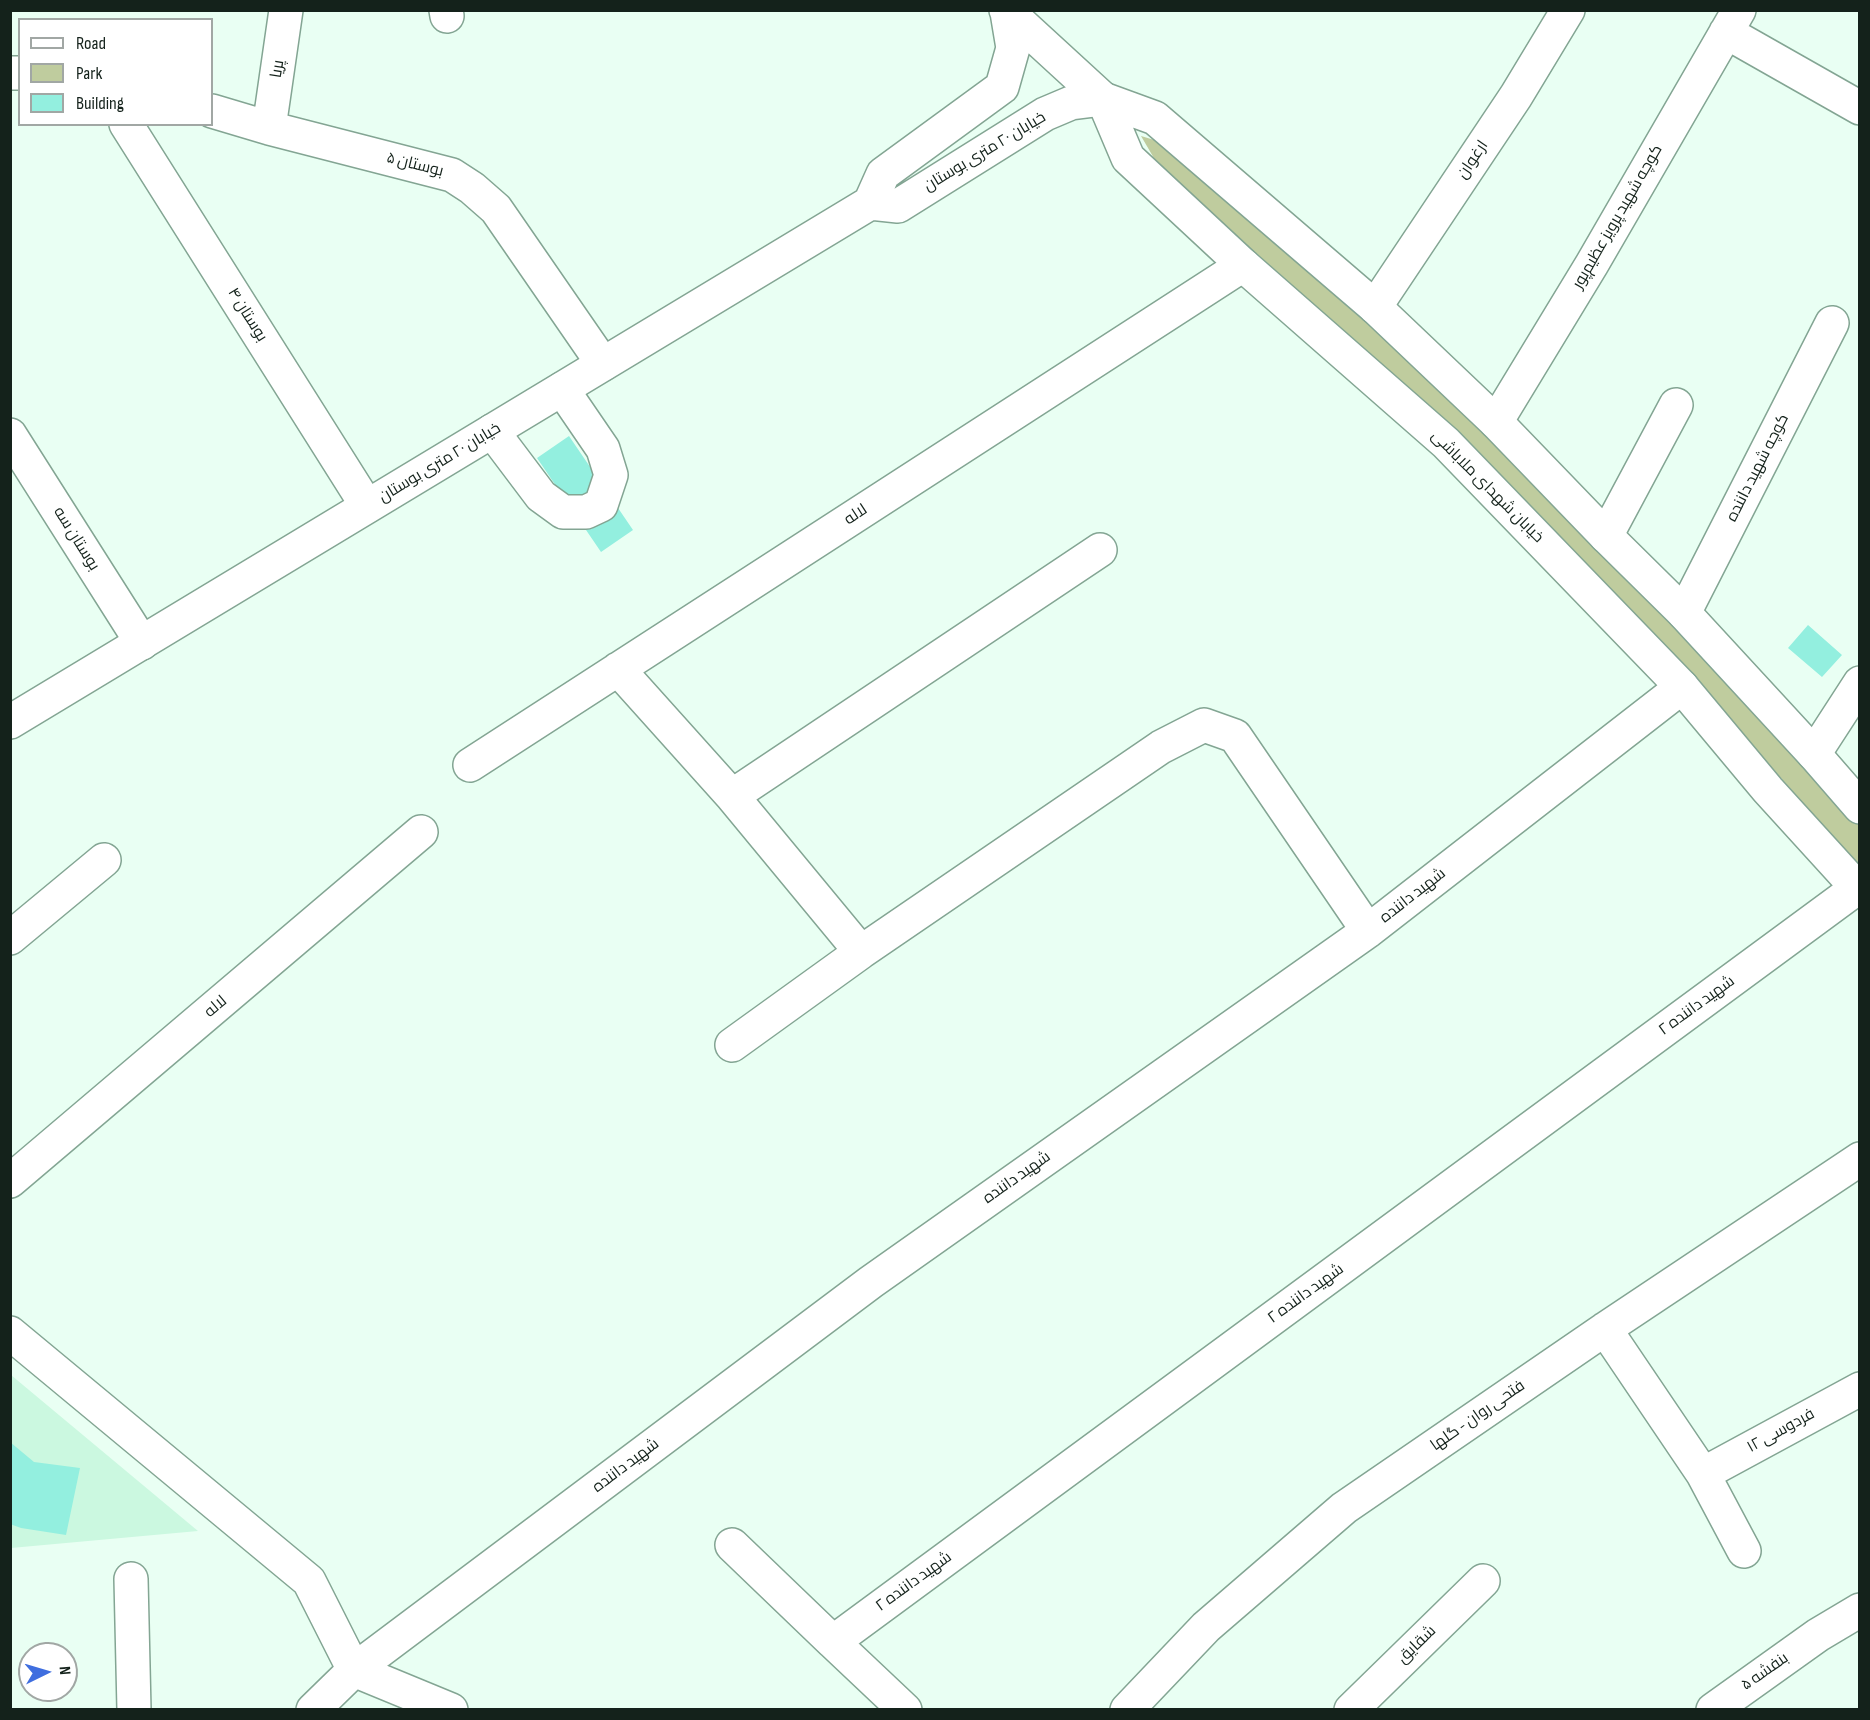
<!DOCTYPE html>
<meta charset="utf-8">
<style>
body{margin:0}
#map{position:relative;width:1870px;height:1720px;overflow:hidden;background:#e9fff3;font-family:"Sofia Sans Condensed",sans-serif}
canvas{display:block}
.frame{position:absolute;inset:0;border:12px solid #14221b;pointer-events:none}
.legend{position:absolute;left:18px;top:18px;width:195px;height:108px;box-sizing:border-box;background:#fff;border:2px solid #a1a7a4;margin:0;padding:8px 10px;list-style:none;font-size:18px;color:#14221b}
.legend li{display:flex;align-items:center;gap:12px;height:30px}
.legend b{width:30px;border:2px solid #a1a7a4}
.north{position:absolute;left:18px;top:1642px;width:60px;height:60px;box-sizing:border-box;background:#fff;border:2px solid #a1a7a4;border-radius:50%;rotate:85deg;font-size:16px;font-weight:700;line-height:24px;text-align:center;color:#14221b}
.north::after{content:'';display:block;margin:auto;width:21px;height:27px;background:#3f6edf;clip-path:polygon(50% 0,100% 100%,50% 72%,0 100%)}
</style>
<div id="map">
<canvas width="1870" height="1720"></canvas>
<div class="frame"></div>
<ul class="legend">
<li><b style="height:8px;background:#fff"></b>Road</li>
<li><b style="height:16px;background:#bfcc9e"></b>Park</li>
<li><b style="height:16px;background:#93efdf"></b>Building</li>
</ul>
<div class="north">N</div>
</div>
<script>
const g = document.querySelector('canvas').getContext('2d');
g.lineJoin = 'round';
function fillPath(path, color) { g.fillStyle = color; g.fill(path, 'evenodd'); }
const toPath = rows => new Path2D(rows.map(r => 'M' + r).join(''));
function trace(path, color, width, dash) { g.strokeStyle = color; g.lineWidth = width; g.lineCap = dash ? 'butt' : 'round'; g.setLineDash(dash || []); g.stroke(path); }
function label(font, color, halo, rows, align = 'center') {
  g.font = font + ' "Sofia Sans Condensed",Cairo,sans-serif'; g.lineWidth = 4.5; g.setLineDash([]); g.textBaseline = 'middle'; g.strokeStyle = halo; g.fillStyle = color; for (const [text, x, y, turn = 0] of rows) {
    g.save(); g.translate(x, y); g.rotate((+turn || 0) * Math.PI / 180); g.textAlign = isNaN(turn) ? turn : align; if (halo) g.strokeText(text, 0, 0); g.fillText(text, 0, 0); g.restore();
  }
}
fillPath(toPath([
 [11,1375,198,1531,11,1548]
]), '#cbf8e0');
fillPath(toPath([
 [1141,136,1171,145,1366,319,1483,428,1707,654,1859,826,1859,867,1693,678,1165,177]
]), '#bfcc9e');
fillPath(toPath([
 [569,436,633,530,601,552,537,458],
 [1808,625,1842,655,1822,677,1788,648],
 [10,1442,34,1462,80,1468,66,1535,21,1528,10,1524]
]), '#93efdf');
const minor = toPath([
 [446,10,447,16],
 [1726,32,1860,108],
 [10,73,20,73],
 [212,111,269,128,452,175,472,188,496,209,603,364],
 [126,124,367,506],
 [269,128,286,10],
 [1375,307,1516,96,1568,10],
 [1496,422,1592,264,1739,10],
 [492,431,541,496,563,512,586,512,601,505,611,475,603,449,562,389],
 [10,435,142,643],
 [1606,536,1676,405],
 [1684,613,1832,323],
 [618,669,732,796],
 [1814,754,1860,683],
 [470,765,1243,265],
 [10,938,104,860],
 [861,952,732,796,1100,550],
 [732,1045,861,952,1161,747,1204,725,1235,736,1368,931],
 [10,1181,421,832],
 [1605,1329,1703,1474,1744,1551],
 [10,1333,309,1581,354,1670,451,1710],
 [1703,1474,1860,1389],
 [732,1545,833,1642],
 [131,1579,134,1710],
 [313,1710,354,1670,871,1282,1368,931,1682,687],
 [905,1710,833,1642,1857,888],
 [1127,1710,1206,1627,1344,1508,1605,1329,1860,1159],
 [1351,1710,1483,1581],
 [1713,1710,1818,1635,1860,1610]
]);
const tertiary = toPath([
 [1006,10,1103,99],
 [870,203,898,206,1045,114,1071,103,1103,99],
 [10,722,870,203,883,174,1002,87,1013,48,1007,12]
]);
const secondary = toPath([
 [1103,99,1128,158,1243,265,1446,443,1682,687,1768,790,1860,891],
 [1103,99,1155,118,1375,307,1496,422,1606,536,1684,613,1814,754,1860,807]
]);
trace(minor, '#83a593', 36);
trace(tertiary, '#83a593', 36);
trace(secondary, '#83a593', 36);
trace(minor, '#fff', 33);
trace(tertiary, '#fff', 33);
trace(secondary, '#fff', 33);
label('16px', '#14221b', '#fff', [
 ["پریا",278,69,-81],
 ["خیابان ۲۰ متری بوستان",985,152,-31],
 ["ارغوان",1473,160,-56],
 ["بوستان ۵",415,165,14],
 ["کوچه شهید پرویز عظیم‌پور",1618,217,-60],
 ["بوستان ۴",247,315,58],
 ["خیابان ۲۰ متری بوستان",440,463,-31],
 ["کوچه شهید داننده",1758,468,-63],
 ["خیابان شهدای ملاباشی",1487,487,45],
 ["لاله",856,515,-33],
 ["بوستان سه",76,539,58],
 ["شهید داننده",1413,896,-38],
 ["شهید داننده ۲",1697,1006,-36],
 ["لاله",216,1007,-40],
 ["شهید داننده",1017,1178,-35],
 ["شهید داننده ۲",1306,1294,-36],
 ["فتحی روان - گلها",1478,1416,-35],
 ["فردوسی ۱۲",1781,1431,-29],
 ["شهید داننده",626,1466,-37],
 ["شهید داننده ۲",914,1582,-36],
 ["شقایق",1417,1645,-44],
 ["بنفشه ۵",1765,1672,-35]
]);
</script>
